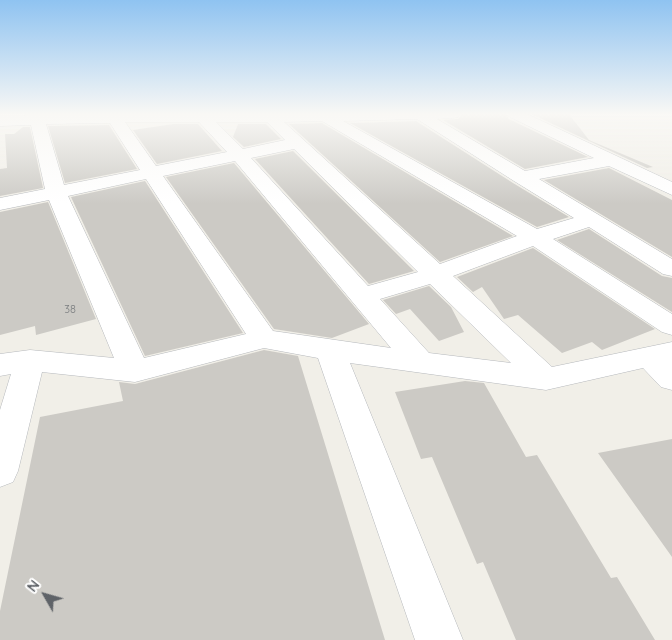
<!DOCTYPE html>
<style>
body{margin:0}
#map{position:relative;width:672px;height:640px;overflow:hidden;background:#f1efe8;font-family:Quicksand,sans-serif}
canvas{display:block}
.north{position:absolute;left:20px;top:570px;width:50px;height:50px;-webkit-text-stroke:4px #fff;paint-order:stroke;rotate:308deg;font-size:14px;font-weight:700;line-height:20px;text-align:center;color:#5f6368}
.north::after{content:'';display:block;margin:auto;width:18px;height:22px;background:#5f6368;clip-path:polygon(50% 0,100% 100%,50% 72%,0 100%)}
</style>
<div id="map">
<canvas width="672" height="640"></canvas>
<div class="north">N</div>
</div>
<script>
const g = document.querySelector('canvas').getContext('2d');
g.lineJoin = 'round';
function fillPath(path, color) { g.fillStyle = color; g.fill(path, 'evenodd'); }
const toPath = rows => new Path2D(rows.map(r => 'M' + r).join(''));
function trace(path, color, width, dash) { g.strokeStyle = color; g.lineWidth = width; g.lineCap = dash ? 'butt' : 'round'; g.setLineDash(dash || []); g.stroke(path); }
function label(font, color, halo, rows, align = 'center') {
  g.font = font + ' Quicksand,sans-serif'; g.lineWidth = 5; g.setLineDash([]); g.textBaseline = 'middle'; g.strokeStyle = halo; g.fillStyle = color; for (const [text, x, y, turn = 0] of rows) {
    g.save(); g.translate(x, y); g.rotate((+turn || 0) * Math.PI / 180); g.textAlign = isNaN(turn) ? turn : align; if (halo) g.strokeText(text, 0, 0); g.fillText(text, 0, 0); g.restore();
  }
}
fillPath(toPath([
 [462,114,506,114,509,119,588,157,525,169,443,120,458,119],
 [531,114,569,114,589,140,653,167,647,168],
 [416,121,513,183,569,217,537,227,350,123],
 [322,123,513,236,440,262,289,124],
 [173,124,198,124,222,151,157,164,133,130],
 [238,124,266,124,281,139,244,147,233,137],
 [109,125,137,169,65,183,48,126],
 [23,127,30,127,43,188,0,196,0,169,7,168,5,134,14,134],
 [293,151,414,271,369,284,255,159],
 [234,163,369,324,332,338,274,329,166,177],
 [609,168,672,200,672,257,544,180],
 [145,181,243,333,145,356,71,197],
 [48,202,96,319,36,335,35,326,0,335,0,212],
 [589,229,662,276,672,278,672,312,557,240],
 [533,248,655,329,602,350,592,342,562,353,518,315,504,319,482,287,473,292,457,277],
 [429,286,451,307,464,332,439,341,410,309,396,314,383,300],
 [264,350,298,356,385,640,0,640,0,611,40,417,123,401,119,382,135,384],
 [465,381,484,383,526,457,537,455,611,578,617,577,655,640,516,640,483,562,477,564,432,457,421,459,395,392],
 [672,439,672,557,598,453]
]), '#cccac5');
const minor = toPath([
 [26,114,460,114,458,117,453,118,437,119,525,171,594,158,510,117,508,114,527,114,672,182,672,195,609,166,539,179,672,259,672,276,663,274,589,227,553,239,672,314,672,335,662,332,533,246,453,276,552,367,672,342,672,390,661,387,643,368,546,390,350,363,463,640,415,640,318,358,264,348,135,382,42,372,18,471,13,482,0,487,0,410,11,374,0,376,0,354,30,350,114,358,49,200,0,210,0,198,45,189,31,125,0,126,0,116,25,116,26,114],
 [417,119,514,181,574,218,537,229,343,121,417,119],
 [322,121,517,236,440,264,284,122,322,121],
 [125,122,199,122,227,152,156,166,125,122],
 [216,122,267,122,285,140,243,149,216,122],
 [110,123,140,170,64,185,46,124,110,123],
 [294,149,418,272,368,286,251,158,294,149],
 [235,161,391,348,273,331,163,176,235,161],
 [146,179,246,334,144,358,68,196,146,179],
 [430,284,511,363,429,353,380,299,430,284]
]);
trace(minor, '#b5b8bc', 1);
fillPath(minor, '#fff');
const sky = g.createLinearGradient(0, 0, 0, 204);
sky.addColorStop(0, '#8fc3f1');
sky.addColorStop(0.56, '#f9f8f5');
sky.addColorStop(1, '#f9f8f500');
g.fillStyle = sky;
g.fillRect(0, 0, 672, 204);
label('11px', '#7a7d7f', null, [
 ["38",70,310]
]);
</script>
